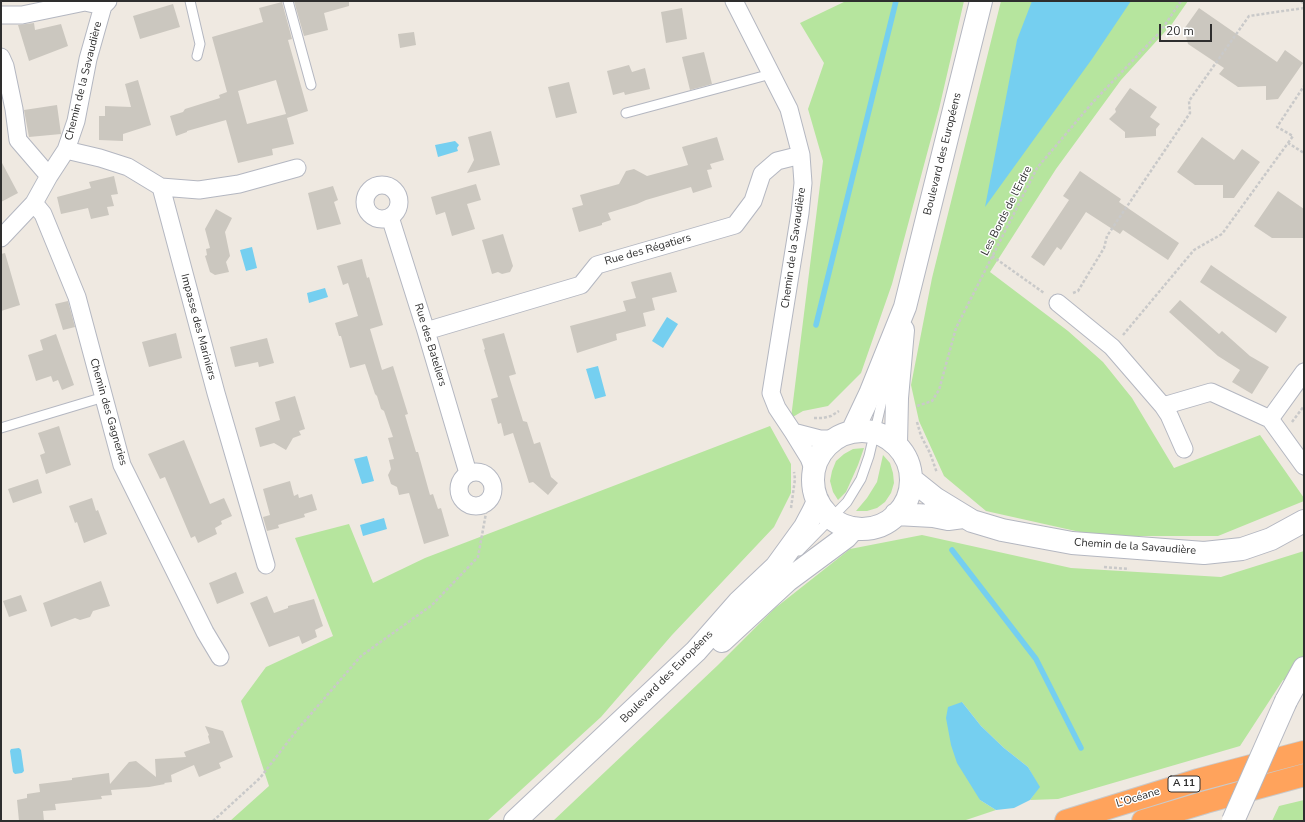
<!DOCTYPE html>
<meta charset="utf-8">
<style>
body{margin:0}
#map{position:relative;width:1305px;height:822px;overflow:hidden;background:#efe9e1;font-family:"Nunito Sans",sans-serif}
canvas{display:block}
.frame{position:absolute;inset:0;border:2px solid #2e2e2e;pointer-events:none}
.scale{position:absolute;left:1159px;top:24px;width:53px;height:18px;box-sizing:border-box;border:2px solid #2e2e2e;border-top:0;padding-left:5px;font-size:12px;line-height:14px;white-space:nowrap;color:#2e2e2e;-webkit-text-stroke:3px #fff;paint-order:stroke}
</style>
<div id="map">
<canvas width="1305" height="822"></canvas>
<div class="frame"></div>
<div class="scale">20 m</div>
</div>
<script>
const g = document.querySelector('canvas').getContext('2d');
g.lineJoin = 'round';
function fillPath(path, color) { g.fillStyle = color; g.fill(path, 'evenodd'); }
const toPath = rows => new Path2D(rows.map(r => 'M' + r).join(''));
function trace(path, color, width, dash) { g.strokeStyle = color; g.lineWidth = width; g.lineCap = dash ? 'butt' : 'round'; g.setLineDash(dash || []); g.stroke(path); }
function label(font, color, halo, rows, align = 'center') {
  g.font = font + ' "Nunito Sans",sans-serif'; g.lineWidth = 3; g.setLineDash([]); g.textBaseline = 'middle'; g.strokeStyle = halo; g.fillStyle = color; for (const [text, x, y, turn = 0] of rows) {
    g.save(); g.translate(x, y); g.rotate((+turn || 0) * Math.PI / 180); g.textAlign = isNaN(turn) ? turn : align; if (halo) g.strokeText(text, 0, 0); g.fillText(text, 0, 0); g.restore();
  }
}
fillPath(toPath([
 [846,1,964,1,939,109,892,284,861,373,828,406,803,411,791,418,823,161,808,109,824,63,800,23],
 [1001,1,1188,1,1172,24,1121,80,1056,169,990,272,1068,331,1103,362,1132,398,1174,468,1260,435,1304,498,1304,501,1218,536,1098,536,986,511,944,476,919,421,911,385,932,278],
 [770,426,791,464,791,493,774,527,672,635,601,717,487,821,230,821,269,786,241,701,266,667,333,636,295,538,349,524,373,583,425,558],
 [864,448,858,465,846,492,838,500,833,492,830,481,832,471,836,461,844,454,853,449],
 [883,455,890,463,893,473,894,483,891,493,885,502,877,508,867,511,856,511,867,498,877,482],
 [922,535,1071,568,1221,577,1304,551,1304,684,1283,680,1240,746,1058,799,1030,800,1039,787,1028,767,1004,748,981,726,962,702,980,800,996,810,963,821,553,821,718,665,774,609,850,549],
 [1304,800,1304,821,1272,821,1279,806]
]), '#b6e59e');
fillPath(toPath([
 [1032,1,1131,1,1092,59,985,207,1017,40],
 [455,141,459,145,457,148,458,151,438,157,435,145],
 [252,247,257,268,246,271,240,250],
 [325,288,328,297,309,303,307,293],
 [667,317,678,324,663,348,652,341],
 [598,366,606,396,595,399,586,369],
 [367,456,374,481,362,484,354,459],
 [384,518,387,529,363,536,360,525],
 [962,702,981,726,1004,748,1028,767,1040,787,1030,800,1014,808,996,810,980,800,957,763,951,745,946,718,948,707],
 [19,748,21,750,24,771,22,773,15,774,13,772,10,751,11,749]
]), '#75cff0');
trace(toPath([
 [816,325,896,1],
 [952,550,1036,659,1081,748]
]), '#75cff0', 5.5);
fillPath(toPath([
 [294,1,349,1,349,6,324,13,328,30,304,36],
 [282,2,292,39,288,40,308,111,287,118,294,144,272,149,273,155,238,163,226,120,187,131,187,132,176,136,170,116,183,112,185,109,220,98,219,95,227,92,212,37,263,22,259,8],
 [276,80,286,114,247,124,238,91],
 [173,4,180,27,140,39,133,16],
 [682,8,687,39,666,43,661,12],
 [1199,8,1277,62,1285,50,1303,63,1278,99,1266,100,1266,86,1238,87,1219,74,1224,68,1188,44,1184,29],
 [34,23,35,30,61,24,68,46,29,61,18,25],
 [414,32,416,45,400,48,398,34],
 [704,52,712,84,690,90,682,57],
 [629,65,632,72,645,68,650,89,625,95,624,92,613,95,607,71],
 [138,80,151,125,123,134,123,141,99,140,99,116,105,116,105,106,131,107,125,84],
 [569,82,577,113,556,118,548,87],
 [1130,88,1157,107,1150,117,1160,124,1156,129,1156,136,1125,138,1125,132,1109,119,1116,112,1115,109],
 [57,105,61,134,29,137,24,110],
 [491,131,500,165,467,173,474,160,468,137],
 [717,137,724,160,710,164,712,169,707,170,712,187,693,193,691,187,646,200,637,204,608,213,611,220,602,223,602,225,579,232,572,208,583,205,580,195,619,184,626,171,634,169,647,176,688,165,682,147],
 [1202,137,1234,160,1242,149,1260,162,1234,198,1223,198,1223,185,1195,185,1177,172],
 [1,161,18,193,1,202],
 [1080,171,1121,199,1119,202,1179,243,1168,260,1123,230,1120,234,1086,212,1061,250,1057,247,1044,266,1031,257,1069,200,1063,196],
 [114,176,118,194,111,195,114,206,107,207,109,215,91,219,88,208,61,214,57,197,91,188,89,182],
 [476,184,481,200,467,204,475,229,452,236,445,212,436,215,431,197],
 [333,186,338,200,334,202,341,224,317,230,308,193],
 [1278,191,1304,209,1304,238,1272,238,1254,226],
 [216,209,232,218,225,232,230,256,226,262,229,272,215,275,210,272,205,256,207,255,206,249,210,248,205,229],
 [503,234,513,266,510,272,502,274,498,272,492,274,482,240],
 [5,253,20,305,1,311,1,254],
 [362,259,367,278,369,277,383,325,370,329,382,370,393,366,408,414,405,415,416,452,418,452,430,495,433,494,438,509,441,508,449,536,424,544,409,493,399,495,397,487,391,484,388,475,391,469,389,460,394,459,388,438,393,437,384,411,381,409,377,396,375,394,365,364,350,368,341,336,339,336,335,323,358,316,348,283,343,285,337,266],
 [1211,265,1287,317,1276,333,1200,282],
 [671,272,677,292,652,298,655,310,643,313,646,326,616,334,617,340,577,353,570,326,626,311,623,301,636,298,631,282],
 [1180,300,1219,334,1222,331,1250,356,1269,367,1252,394,1232,382,1240,370,1218,356,1169,312],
 [68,301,75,327,63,330,55,304],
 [176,333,182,358,149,367,142,342],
 [504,333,516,374,509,376,523,421,527,422,534,444,540,442,551,477,558,483,548,495,533,482,529,483,513,433,504,436,501,423,498,424,491,399,498,397,484,350,485,349,482,339],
 [56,334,74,385,62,390,58,380,53,382,51,376,36,381,28,355,43,350,40,340],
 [267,338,274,363,259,367,258,362,235,367,230,347],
 [295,396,305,429,299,431,301,435,293,438,286,450,274,443,260,447,255,428,280,420,275,402],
 [59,426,71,465,46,474,40,455,45,453,38,433],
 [184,440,210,504,224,498,232,516,221,521,222,524,215,528,217,534,198,543,195,536,191,538,165,477,160,479,148,454],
 [38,479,42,493,13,503,8,489],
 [290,481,294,496,298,494,299,498,312,494,317,510,304,514,305,517,278,525,279,528,267,531,263,517,270,515,263,489],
 [92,498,96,511,98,510,107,534,84,543,77,522,75,523,69,506],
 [236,572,244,593,217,604,209,583],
 [101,581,110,606,93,611,90,617,80,620,75,618,51,627,43,603],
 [21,595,27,611,9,617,3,601],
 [267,596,274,613,288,608,288,606,314,599,323,626,315,630,317,637,302,644,299,636,269,647,250,603],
 [205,726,223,731,233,757,219,763,221,768,199,777,194,765,171,775,172,782,164,783,165,784,149,787,111,790,112,795,101,796,102,799,55,804,56,810,43,811,44,821,19,821,17,800,27,798,27,794,40,792,39,784,72,780,72,778,109,773,110,784,129,762,136,761,156,777,155,759,186,757,184,752,210,743,208,736,209,735]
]), '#cbc7bf');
const lane = toPath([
 [190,1,200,44,197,56],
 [288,1,311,85],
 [626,113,771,74],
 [1,428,104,397],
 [799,551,847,502,861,479,869,456,889,371]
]);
const street = toPath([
 [734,1,789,109,801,155,803,183,800,213,771,393,777,408,793,432],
 [1,15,22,15,85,2,103,6],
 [1,57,5,66,14,109,18,140,49,176],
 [66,150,100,158,128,167,161,187,216,393,266,565],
 '365 202a17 17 0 1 1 34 0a17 17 0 1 1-34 0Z',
 [161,187,199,190,239,184,297,168],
 [34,203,43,214,77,297,122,465,205,632,220,657],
 [390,217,426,331,468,473],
 [1,238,34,203,49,176,66,150,76,121,88,59,103,6,108,1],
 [1058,303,1112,347,1163,406,1169,415,1184,449],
 [426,331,581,285,597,265,735,225,753,201,762,174,777,161,801,155],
 [1163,406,1211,392,1270,419,1304,466],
 [1270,419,1304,372],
 [814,471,809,458,793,432,820,439,835,439],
 '459 489a17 17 0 1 1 34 0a17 17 0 1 1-34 0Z'
]);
const secondary = toPath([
 '813 480a49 49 0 1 1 98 0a49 49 0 1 1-98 0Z',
 [852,432,870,394,905,307,981,1],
 [896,444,897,398,903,330],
 [911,479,936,499,972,521,1002,530,1072,543,1204,553,1242,549,1271,539,1304,521],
 [896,514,933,516,948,519,963,517],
 [722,641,788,580,846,537,854,528],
 [1286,701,1304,668],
 [515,821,696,651,739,602,776,567,805,527,813,512,818,501]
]);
const highway = toPath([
 [1066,821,1198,780,1304,752],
 [1143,821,1206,802,1304,775]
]);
trace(lane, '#b4b7c1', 11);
trace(street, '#b4b7c1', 19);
trace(secondary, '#b4b7c1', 24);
trace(highway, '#c9c9c9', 24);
trace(toPath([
 [1301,1,1304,4],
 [1288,143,1293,136,1277,127,1304,86],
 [992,256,1044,293],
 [1073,293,1078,291,1104,248,1107,236,1190,113,1189,101,1249,16,1304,8],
 [1123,335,1194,250,1222,234,1288,143,1304,153],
 [917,406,932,401,939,390,956,328,1037,168,1093,102,1160,32,1181,1],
 [814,418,823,418,831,416,839,411],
 [917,422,921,436,930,453,937,473],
 [1292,422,1304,406],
 [791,508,795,479,794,472],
 [1104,567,1129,569],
 [213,821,260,778,297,730,361,656,432,605,478,557,488,502]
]), '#c9c9c9', 2.5, [3, 2]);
trace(lane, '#fff', 9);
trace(street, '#fff', 17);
trace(secondary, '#fff', 22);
trace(highway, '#ffa35c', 22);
const secondaryBridge = toPath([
 [1233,821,1286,701]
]);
trace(secondaryBridge, '#b4b7c1', 24, []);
trace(secondaryBridge, '#fff', 22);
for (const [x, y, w] of [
 [1184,784,32]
]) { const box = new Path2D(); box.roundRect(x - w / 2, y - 8, w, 16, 3); g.fillStyle = '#fff'; g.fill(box); trace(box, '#2e2e2e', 1); }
label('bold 10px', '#2e2e2e', null, [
 ["A 11",1184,784]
]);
label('11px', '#2e2e2e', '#fff', [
 ["Chemin de la Savaudière",84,81,-76],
 ["Boulevard des Européens",943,154,-76],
 ["Les Bords de l'Erdre",1007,211,-63],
 ["Chemin de la Savaudière",794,248,-82],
 ["Rue des Régatiers",648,250,-16],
 ["Impasse des Mariniers",198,327,75],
 ["Rue des Bateliers",430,345,73],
 ["Chemin des Gagneries",108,412,74],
 ["Chemin de la Savaudière",1135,547,4],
 ["Boulevard des Européens",667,677,-45],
 ["L’Océane",1138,798,-17]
]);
</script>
